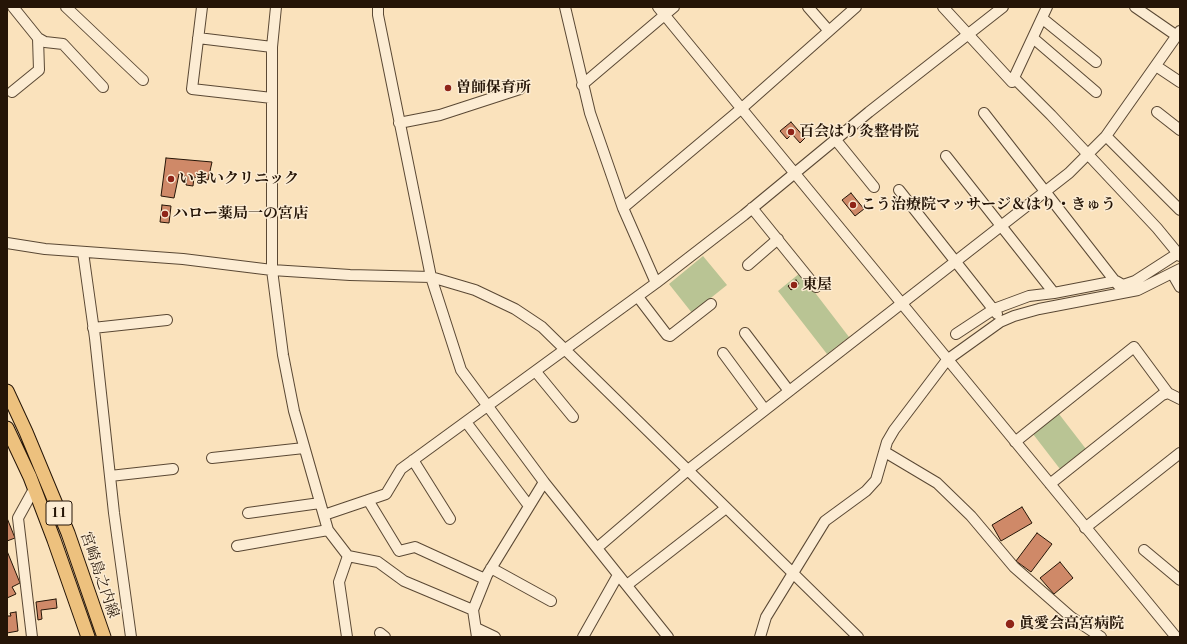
<!DOCTYPE html>
<meta charset="utf-8">
<style>
body{margin:0}
#map{position:relative;width:1187px;height:644px;overflow:hidden;background:#fae2bc;font-family:"Old Standard TT",serif}
canvas{display:block}
.frame{position:absolute;inset:0;border:8px solid #251507;pointer-events:none}
</style>
<div id="map">
<canvas width="1187" height="644"></canvas>
<div class="frame"></div>
</div>
<script>
const g = document.querySelector('canvas').getContext('2d');
g.lineJoin = 'round';
function fillPath(path, color) { g.fillStyle = color; g.fill(path, 'evenodd'); }
const toPath = rows => new Path2D(rows.map(r => 'M' + r).join(''));
function trace(path, color, width, dash) { g.strokeStyle = color; g.lineWidth = width; g.lineCap = dash ? 'butt' : 'round'; g.setLineDash(dash || []); g.stroke(path); }
function label(font, color, halo, rows, align = 'center') {
  g.font = font + ' "Old Standard TT","Noto Serif JP",serif'; g.lineWidth = 3; g.setLineDash([]); g.textBaseline = 'middle'; g.strokeStyle = halo; g.fillStyle = color; for (const [text, x, y, turn = 0] of rows) {
    g.save(); g.translate(x, y); g.rotate((+turn || 0) * Math.PI / 180); g.textAlign = isNaN(turn) ? turn : align; if (halo) g.strokeText(text, 0, 0); g.fillText(text, 0, 0); g.restore();
  }
}
fillPath(toPath([
 [703,256,727,285,692,313,669,284],
 [800,273,849,337,827,354,778,291],
 [1059,414,1086,449,1060,469,1033,434]
]), '#b9c494');
const building = toPath([
 [791,122,805,138,800,143,792,134,787,139,780,131,791,122],
 [166,158,212,162,208,180,194,177,193,186,186,185,187,177,179,174,174,198,161,196,166,158],
 [851,193,864,209,855,216,842,200,851,193],
 [162,205,171,206,169,223,160,222,162,205],
 [796,280,799,284,791,290,788,286,796,280],
 [1022,507,1032,523,1001,541,992,525,1022,507],
 [7,518,15,538,7,541,7,518],
 [1037,533,1052,544,1031,572,1016,561,1037,533],
 [7,551,20,583,12,587,16,594,7,598,7,551],
 [1060,562,1073,578,1054,594,1040,578,1060,562],
 [56,599,57,608,41,610,42,619,38,620,36,602,56,599],
 [16,612,18,631,7,633,7,616,11,616,10,613,16,612]
]);
fillPath(building, '#cf8968');
trace(building, '#251507', 1);
const minor = toPath([
 [13,7,38,38,45,42,63,44,103,87],
 [66,7,143,80],
 [202,7,192,89,272,98],
 [276,7,272,47,272,270,283,355,294,411,328,530,348,556,378,562,404,581,473,610],
 [378,7,378,15,431,277,461,370,544,482,668,637],
 [565,7,590,113,623,208,656,283],
 [658,7,1176,637],
 [808,7,829,31],
 [943,7,1012,82,1047,7],
 [1135,7,1177,36],
 [1043,19,1096,62],
 [198,38,272,47],
 [1033,38,1096,92],
 [1156,66,1180,82],
 [1014,78,1051,115,1157,228,1180,256],
 [582,85,674,7],
 [12,92,39,70,38,38],
 [1157,112,1180,130],
 [984,113,1118,285],
 [399,123,440,115,520,89],
 [1106,136,1180,210],
 [835,139,874,187],
 [946,156,1054,293],
 [899,190,997,314],
 [623,208,742,108,856,7],
 [752,208,816,287],
 [7,243,45,249,183,259,272,270,350,275,431,277,475,290,515,309,542,327,858,637],
 [83,252,95,338,114,513,131,637],
 [748,265,778,239],
 [1172,273,1180,287],
 [638,297,667,335,670,336,711,304],
 [93,328,167,320],
 [745,333,789,391],
 [956,334,994,309,1029,296,1054,293,1116,281,1123,285,1135,281,1180,252],
 [723,353,765,410],
 [536,372,573,417],
 [466,422,529,506],
 [1015,442,1134,347,1168,393,1180,399],
 [885,452,937,483,971,516,1014,567,1071,617,1101,637],
 [212,458,304,448],
 [413,460,450,519],
 [110,476,173,469],
 [1050,484,1162,395,1168,393],
 [368,500,399,551,415,547,485,579],
 [248,513,320,503],
 [324,515,386,494,401,469,656,283,744,215,869,112,1003,7],
 [1085,528,1180,453],
 [237,546,328,530],
 [597,548,688,470,1069,173,1106,136,1180,31],
 [1144,550,1180,580],
 [491,568,551,601],
 [627,585,726,508],
 [476,628,495,637],
 [380,633,385,637],
 [32,637,18,518,34,489],
 [347,637,339,582,348,556],
 [477,637,473,610,487,575,544,482],
 [583,637,618,575],
 [760,637,766,617,825,521,866,491,876,480,887,442,894,430,947,360,1000,322,1014,316,1039,309,1138,290,1180,269]
]);
const major = toPath([
 [7,391,26,432,68,533,104,637],
 [7,428,30,477,54,540,88,637]
]);
trace(minor, '#5a4834', 12);
trace(major, '#251507', 15);
trace(minor, '#fcecd3', 10);
trace(major, '#edc17e', 13);
for (const [x, y, r, color] of [
 [448,88,4,"#8f2418"],
 [791,132,4,"#8f2418"],
 [171,179,4,"#8f2418"],
 [853,205,4,"#8f2418"],
 [165,214,4,"#8f2418"],
 [794,285,4,"#8f2418"],
 [1010,624,5,"#8f2418"]
]) { const dot = new Path2D(); dot.arc(x, y, r, 0, 2 * Math.PI); g.fillStyle = color; g.fill(dot); trace(dot, '#fcecd3', 1.5); }
for (const [x, y, w] of [
 [59,513,26]
]) { const box = new Path2D(); box.roundRect(x - w / 2, y - 12, w, 24, 3); g.fillStyle = '#fcecd3'; g.fill(box); trace(box, '#251507', 1); }
label('bold 14px', '#251507', null, [
 ["11",59,513]
]);
label('bold 15px', '#251507', '#fcecd3', [
 ["曽師保育所",456,88],
 ["百会はり灸整骨院",799,132],
 ["いまいクリニック",179,179],
 ["こう治療院マッサージ＆はり・きゅう",861,205],
 ["ハロー薬局一の宮店",173,214],
 ["東屋",802,285],
 ["眞愛会高宮病院",1019,624]
], 'left');
label('15px', '#251507', '#fcecd3', [
 ["宮崎島之内線",99,575,71]
]);
</script>
